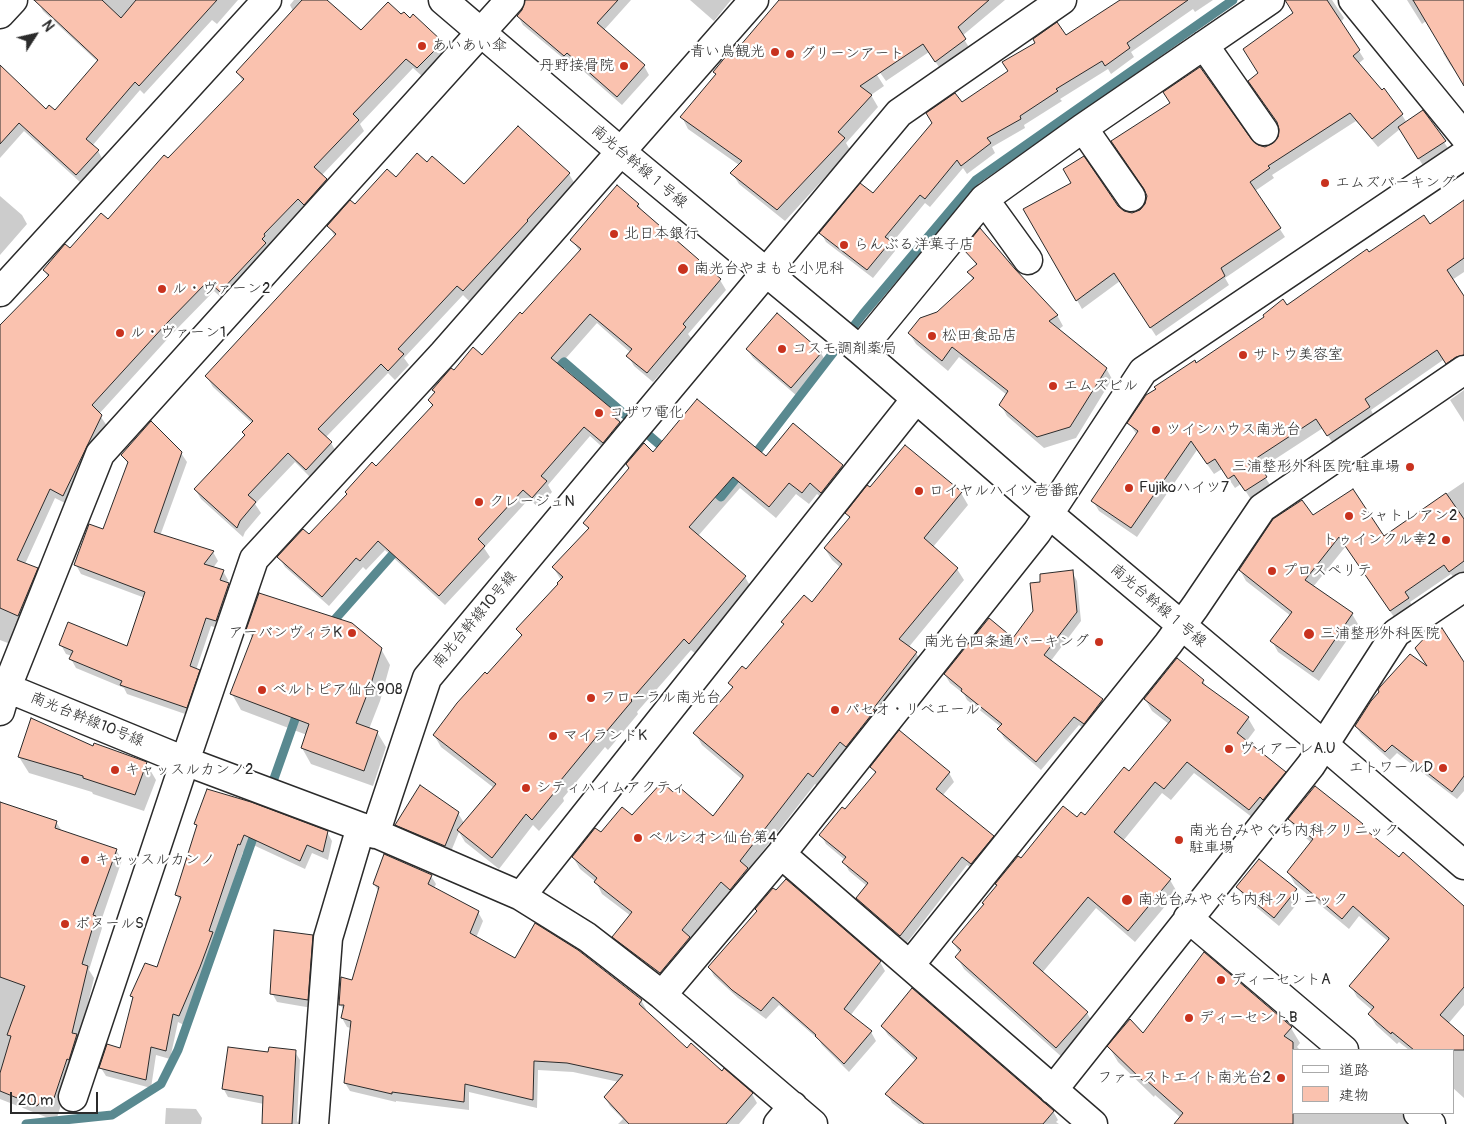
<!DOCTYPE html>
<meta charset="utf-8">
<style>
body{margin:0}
#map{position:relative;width:1464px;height:1124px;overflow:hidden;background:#fff;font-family:Pangolin,"Klee One",sans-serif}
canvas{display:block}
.legend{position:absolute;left:1292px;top:1049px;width:162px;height:65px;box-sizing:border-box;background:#fff;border:1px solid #aaa;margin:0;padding:6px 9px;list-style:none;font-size:15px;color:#2b2b2b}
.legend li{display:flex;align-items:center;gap:10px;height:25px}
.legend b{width:25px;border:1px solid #aaa}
.north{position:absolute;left:10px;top:10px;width:50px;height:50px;-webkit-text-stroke:4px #fff;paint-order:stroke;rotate:55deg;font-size:14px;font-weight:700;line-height:20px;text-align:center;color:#2b2b2b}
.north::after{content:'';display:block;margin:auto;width:18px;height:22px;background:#2b2b2b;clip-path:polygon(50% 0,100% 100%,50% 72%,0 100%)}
.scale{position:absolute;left:10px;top:1092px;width:88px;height:22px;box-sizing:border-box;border:2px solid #2b2b2b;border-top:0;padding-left:6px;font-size:15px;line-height:18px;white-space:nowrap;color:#2b2b2b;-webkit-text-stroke:4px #fff;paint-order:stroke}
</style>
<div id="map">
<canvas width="1464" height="1124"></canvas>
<ul class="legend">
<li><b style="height:6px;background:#fff"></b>道路</li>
<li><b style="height:14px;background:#fac2af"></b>建物</li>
</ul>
<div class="north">N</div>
<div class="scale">20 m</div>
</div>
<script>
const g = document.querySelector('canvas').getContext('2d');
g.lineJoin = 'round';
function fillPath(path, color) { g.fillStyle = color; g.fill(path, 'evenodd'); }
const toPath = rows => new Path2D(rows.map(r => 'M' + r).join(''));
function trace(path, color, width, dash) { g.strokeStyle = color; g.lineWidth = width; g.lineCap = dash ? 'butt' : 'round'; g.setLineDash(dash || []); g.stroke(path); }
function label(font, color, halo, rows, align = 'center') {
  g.font = font + ' Pangolin,"Klee One",sans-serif'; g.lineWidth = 4.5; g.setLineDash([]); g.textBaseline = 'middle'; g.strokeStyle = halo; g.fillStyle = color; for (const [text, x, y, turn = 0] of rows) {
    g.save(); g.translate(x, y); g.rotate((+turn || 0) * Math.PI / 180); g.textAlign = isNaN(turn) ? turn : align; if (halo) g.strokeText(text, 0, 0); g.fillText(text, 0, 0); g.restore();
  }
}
fillPath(toPath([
 [40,0,238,0,217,24,212,20,144,94,140,90,92,146,98,151,103,160,81,183,24,131,0,158,0,67,46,111,55,112,98,62,43,11,38,2],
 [294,0,325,0,361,32,401,16,442,42,448,53,423,77,413,68,360,124,364,131,321,176,326,180,332,190,304,209,269,245,270,247,226,302,214,291,172,334,99,414,107,426,69,505,55,498,25,564,37,569,43,579,13,645,0,640,0,329,48,277,44,270,108,221,243,82,238,73,293,11,290,5],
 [526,0,631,0,604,30,644,66,649,75,622,105,572,61,570,64,523,25,518,16,527,3],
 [690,0,731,0,714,21],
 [828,0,1005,0,962,36,970,49,941,70,929,52,886,81],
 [1122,0,1213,0,1195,12,1193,9,1131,52,1134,57,1111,74,1108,69,1060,99,1062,101,1024,125,1025,128,992,147,995,153,967,174,963,168,930,207,925,203,891,244,895,251,873,278,826,242,821,233,873,195,961,104],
 [1297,0,1332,0,1344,18,1341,22,1364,59,1358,64,1402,115,1407,123,1423,112,1450,151,1424,167,1400,129,1378,147,1356,121,1272,175,1274,178,1255,191,1285,237,1225,278,1229,285,1156,336,1120,281,1082,309,1025,209,1118,207,1123,212,1132,214,1141,211,1251,141,1257,146,1265,148,1274,145,1279,138,1281,129,1260,74,1295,13],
 [1407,0,1464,0,1464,84,1449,63,1443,53,1445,52,1426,21,1422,24],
 [779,1,877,75,884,86,871,95,878,107,846,143,850,150,785,221,739,184,732,173,739,165,688,129,682,117,716,75,715,72,739,49],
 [427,164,465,186,569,174,575,184,532,231,533,232,469,301,463,295,404,358,409,365,395,380,388,373,325,438,331,443,337,453,312,479,295,462,255,504,261,513,245,532,243,537,201,499,195,489,246,436,252,423,213,387,207,377,335,237,329,226,355,206,396,179],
 [0,196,22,215,27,224,0,255],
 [638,204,643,213,720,280,726,290,688,334,691,338,653,382,634,366,628,356,631,353,597,323,559,366,616,414,622,424,609,453,590,436,548,485,552,492,538,507,529,499,484,548,490,557,445,605,385,550,366,570,363,567,329,606,285,567,279,557,309,536,376,468,433,407,429,401,435,394,433,390,454,372,482,357,522,315,580,252,572,240],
 [1464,219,1464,272,1452,280,1464,298,1464,366,1452,373,1443,360,1371,410,1375,418,1334,445,1323,428,1260,469,1272,488,1252,501,1241,484,1235,488,1222,469,1214,474,1197,450,1137,537,1099,511,1093,501,1137,435,1129,423,1196,365,1369,254,1430,226],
 [965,249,1014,270,1057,315,1063,326,1058,330,1106,368,1112,379,1076,438,1044,448,1007,416,1001,405,1007,395,959,357,948,371,916,344,909,333,938,313,973,280,969,272,977,266],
 [777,315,821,353,826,362,797,396,753,358,747,349],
 [1464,390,1464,422,1450,400],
 [793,425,842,466,849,478,829,504,817,494,809,504,796,494,776,518,740,488,698,536,745,577,752,589,697,655,691,650,637,712,638,714,608,750,605,747,563,798,564,801,539,831,533,825,499,869,465,842,459,832,450,854,402,834,397,825,458,813,464,823,494,788,441,747,434,735,522,637,518,630,559,585,561,580,553,567,589,530,585,523,654,454,766,458],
 [181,453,187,462,160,536,213,552,218,561,213,568,223,571,228,580,227,584,233,593,221,629,211,626,196,670,199,671,204,680,191,716,127,694,124,688,76,668,71,659,72,656,66,654,61,645,128,648,145,598,81,574,76,565,104,530,129,465,122,455],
 [1464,482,1464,575,1456,581,1451,574,1410,602,1414,608,1396,620,1346,546,1313,587,1352,614,1358,624,1319,681,1278,652,1272,641,1291,616,1246,581,1240,570,1313,517,1383,537],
 [961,493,968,505,933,547,957,569,964,580,908,648,916,653,923,665,820,788,815,784,748,870,754,881,738,901,728,893,690,939,696,950,667,985,621,949,614,937,631,916,602,894,596,882,580,869,573,857,601,834,673,793,713,817,743,780,702,745,695,733,733,689,730,683,747,671,812,603,841,568,832,560,825,549,850,519,847,513],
 [1072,572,1077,581,1081,621,1050,662,1102,700,1108,709,1089,732,1079,725,1041,770,1004,738,999,729,1001,727,967,700,964,694,950,683,945,675,1013,639,1035,612,1042,583],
 [248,630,381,649,390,665,380,701,369,729,377,732,386,747,373,786,311,764,302,748,307,735,241,710,232,694,253,639],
 [1464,664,1464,791,1457,799,1397,753,1390,760,1361,734,1356,726,1429,669],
 [1203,681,1208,689,1248,718,1255,730,1246,742,1285,772,1292,784,1257,821,1194,773,1171,800,1162,793,1123,841,1170,880,1177,892,1135,942,1096,908,1042,973,1087,1013,1094,1025,1064,1059,964,969,957,957,960,953,953,942,1021,860,1077,819,1085,817,1129,773,1169,724,1152,711,1145,699],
 [94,748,146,763,156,780,144,811,93,794,92,792,29,773,19,757],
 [872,767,949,773,954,782,942,796,993,837,998,846,977,872,967,865,906,944,862,907,857,898,867,886,849,871,844,862,845,860,826,844,821,835,846,811,876,775],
 [0,803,56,822,62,831,116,850,122,860,100,924,102,928,89,970,94,978,72,1069,56,1121,0,1099],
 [1289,819,1362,825,1366,832,1464,907,1464,1005,1448,1024,1464,1037,1464,1098,1453,1088,1453,1050,1409,1050,1399,1042,1397,1044,1376,1025,1369,1014,1372,1010,1357,997,1351,986,1389,942,1359,916,1349,929,1295,884,1288,872,1312,843,1296,830],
 [196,824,327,832,332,841,328,860,312,853,305,869,249,843,245,853,243,852,215,938,217,942,205,977,184,1025,178,1022,170,1059,156,1055,151,1088,106,1076,101,1068,120,1049,134,999,132,996,158,969,181,902,176,894,198,828],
 [431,876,436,884,434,888,478,912,483,921,476,938,515,960,641,1000,646,1009,645,1011,687,1050,752,1094,757,1103,739,1124,618,1124,623,1119,610,1106,605,1097,619,1082,573,1072,538,1070,537,1108,469,1092,469,1110,396,1101,396,1102,350,1091,345,1083,351,1028,347,1027,342,1018,344,1011,340,1004,353,982,379,892,374,884],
 [1238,887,1296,890,1301,899,1279,926,1243,896],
 [312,936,317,945,312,1008,277,1002,272,993],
 [1204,954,1291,1028,1300,1043,1297,1047,1300,1050,1293,1050,1293,1113,1401,1113,1408,1124,1185,1124,1182,1119,1155,1095,1154,1097,1118,1062,1109,1047,1143,1034],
 [880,962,885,971,850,1016,871,1032,876,1041,849,1072,822,1045,819,1040,779,1005,766,1019,738,998,714,976,709,967],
 [882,1026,1053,1111,1058,1120,1056,1122,1059,1124,919,1124,892,1103,887,1094,916,1061,888,1035],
 [295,1052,300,1060,297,1121,299,1124,264,1124,264,1104,228,1097,223,1088,269,1053],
 [166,1108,196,1109,202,1118,201,1124,165,1124]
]), '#0003');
trace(toPath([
 [553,373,564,362,667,451],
 [752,458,863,314,976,180,1233,0],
 [710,487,721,497,742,471],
 [329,626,400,546],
 [26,1124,112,1115,161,1084,178,1050,299,708]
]), '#598990', 9);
const building = toPath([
 [34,0,102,0,121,18,136,0,217,0,139,86,135,82,86,139,99,150,76,175,19,123,0,144,0,65,46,109,49,105,55,110,98,60,34,0],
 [302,0,327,0,361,30,388,2,401,14,404,12,410,18,413,14,443,42,417,68,406,59,353,114,359,120,314,167,327,179,304,205,298,199,264,234,265,236,262,239,266,243,220,292,208,281,166,324,92,405,102,415,63,496,50,489,17,560,38,568,18,616,0,608,0,325,49,275,43,270,65,244,70,248,101,213,108,219,164,155,168,158,244,79,236,72,302,0],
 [525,0,618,0,597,23,645,65,617,97,567,53,564,56,517,16,522,10,525,0],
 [779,0,989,0,958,27,966,39,935,62,923,44,860,86,872,95,838,132,845,138,777,210,730,173,742,161,680,117,716,74,713,72,727,55,735,45,739,47,779,0],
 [1120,0,1188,0,1127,43,1130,48,1105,66,1102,61,1056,89,1058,91,1020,116,1021,119,987,138,991,143,961,166,957,160,925,199,920,195,885,237,891,241,867,270,819,233,860,183,873,193,932,123,926,113,955,93,962,102,1008,71,1002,62,1035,43,1033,39,1057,22,1066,35,1120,0],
 [1285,0,1327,0,1360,50,1353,56,1382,90,1384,88,1403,114,1372,139,1350,113,1268,166,1270,168,1250,182,1281,228,1221,268,1225,276,1150,328,1114,273,1076,301,1023,209,1071,183,1063,169,1084,156,1118,206,1124,211,1132,213,1140,210,1145,204,1147,196,1144,189,1111,141,1170,103,1163,92,1200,67,1252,140,1258,145,1265,147,1273,143,1278,137,1279,129,1277,122,1248,81,1258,73,1243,49,1293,13,1285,0],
 [1413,0,1464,0,1464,86,1413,0],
 [1423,110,1446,141,1418,159,1398,127,1423,110],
 [518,126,570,173,527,220,528,221,463,291,457,286,398,349,404,354,388,371,381,364,318,429,332,442,306,470,288,453,248,495,256,502,240,521,237,528,194,489,245,435,242,432,253,421,205,376,336,234,327,226,350,200,355,204,387,169,396,177,417,153,427,162,432,156,464,184,518,126],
 [617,185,639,204,637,206,721,279,683,324,686,327,647,373,626,356,632,349,590,314,551,358,617,413,614,417,620,422,603,443,584,427,541,476,547,481,532,498,523,490,478,539,485,546,439,596,378,541,360,561,356,558,322,597,277,557,303,529,309,534,347,494,345,492,372,462,376,466,433,405,428,400,435,392,432,390,451,368,454,370,473,347,482,355,520,312,522,314,581,249,570,240,617,185],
 [1464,200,1464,258,1447,270,1464,296,1464,355,1456,357,1446,364,1437,350,1365,399,1370,407,1327,436,1316,419,1255,459,1267,477,1245,491,1234,475,1228,479,1215,459,1207,464,1191,441,1131,528,1091,501,1138,431,1127,423,1146,395,1156,389,1154,387,1195,360,1196,363,1264,317,1263,315,1283,299,1287,305,1367,249,1369,252,1424,215,1430,224,1464,200],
 [980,228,1015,269,1058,315,1049,321,1107,368,1070,427,1037,437,999,405,1008,391,952,347,942,361,908,333,920,318,937,312,974,278,967,272,977,264,963,249,980,228],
 [777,313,822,352,791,388,746,349,777,313],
 [697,399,766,456,793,423,843,465,821,493,810,483,802,493,789,483,769,507,733,477,689,527,746,576,689,644,684,639,631,700,632,701,601,738,598,735,556,786,558,788,532,820,526,814,492,858,457,830,496,784,433,735,457,703,485,672,487,674,522,635,516,629,558,584,557,583,563,577,552,567,589,528,583,523,629,468,626,464,644,443,653,452,697,399],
 [151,421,182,452,154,532,214,551,204,564,224,570,220,580,229,583,216,621,206,618,190,666,200,670,187,708,120,685,122,681,69,659,73,651,59,645,68,622,127,646,145,592,74,565,89,524,103,529,128,462,121,455,151,421],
 [905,445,962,492,924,538,958,568,899,639,917,652,873,709,875,710,846,747,840,742,813,777,808,773,740,861,748,868,730,890,721,882,682,930,690,937,660,973,612,937,632,912,594,882,597,878,572,857,595,828,601,832,622,807,632,815,662,782,673,792,678,786,713,816,743,777,743,775,693,733,733,687,728,683,742,666,746,669,784,624,781,622,804,595,812,602,842,564,824,548,850,517,845,513,867,485,870,487,905,445],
 [1353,489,1384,536,1446,493,1464,519,1464,561,1449,572,1444,565,1405,592,1409,598,1390,611,1339,537,1305,580,1353,613,1313,672,1270,641,1292,612,1239,570,1273,519,1302,500,1313,515,1353,489],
 [1073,570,1077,612,1044,655,1103,699,1084,724,1074,717,1036,762,997,729,1002,724,961,691,962,689,944,674,989,618,1013,638,1033,611,1030,583,1040,582,1040,574,1073,570],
 [259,593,352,623,382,648,370,687,356,723,378,731,364,771,301,748,309,724,230,694,254,632,246,630,259,593],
 [1442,628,1464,662,1464,776,1452,792,1392,745,1385,752,1355,726,1371,701,1379,692,1378,690,1380,687,1410,654,1427,666,1415,648,1432,630,1434,633,1442,628],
 [1177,658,1204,680,1202,683,1249,717,1237,733,1286,772,1263,800,1260,797,1249,810,1187,762,1164,789,1155,782,1114,832,1171,879,1128,931,1088,897,1033,963,1088,1012,1056,1048,955,957,961,950,952,942,984,904,982,903,997,885,995,884,1018,856,1021,858,1063,806,1077,817,1081,812,1085,815,1124,767,1129,771,1171,720,1144,699,1177,658],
 [31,718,93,746,94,743,147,762,135,795,83,778,83,776,18,757,31,718],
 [899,730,950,772,936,789,994,836,971,864,962,857,900,936,856,898,868,883,842,862,846,857,819,835,842,807,845,809,876,772,870,767,899,730],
 [420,785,459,812,445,846,395,825,420,785],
 [1315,786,1363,824,1361,826,1399,857,1403,852,1464,906,1464,987,1440,1015,1464,1036,1464,1050,1414,1050,1392,1032,1391,1034,1368,1014,1374,1007,1349,986,1389,939,1389,938,1353,906,1342,919,1287,872,1313,839,1288,819,1315,786],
 [207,789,251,802,328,831,323,852,307,845,300,861,244,835,240,845,238,844,209,931,213,932,200,967,179,1016,173,1014,166,1051,151,1047,146,1080,99,1068,107,1044,120,1048,133,997,130,996,145,963,157,967,181,897,175,895,197,825,194,824,207,789],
 [0,802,57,821,55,828,117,849,93,915,96,916,82,964,88,966,72,1033,77,1034,69,1060,67,1059,54,1098,45,1097,37,1106,0,1091,0,1073,11,1036,7,1035,25,986,0,977,0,802],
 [384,854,432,875,428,884,479,911,470,933,515,958,535,923,578,950,642,1000,639,1004,687,1048,691,1043,722,1071,724,1068,753,1093,726,1124,629,1124,604,1097,623,1075,567,1063,534,1061,533,1100,465,1084,464,1102,392,1092,392,1094,344,1083,351,1021,341,1018,344,1005,339,1005,341,977,352,980,379,887,373,884,384,854],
 [1259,859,1297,889,1274,918,1236,887,1259,859],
 [786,879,881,961,844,1009,872,1031,844,1064,815,1036,816,1035,773,997,761,1011,732,990,708,967,757,911,755,909,773,888,776,890,786,879],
 [274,930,313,935,308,1000,270,994,274,930],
 [1204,952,1292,1027,1284,1036,1293,1042,1293,1124,1174,1124,1183,1113,1146,1080,1144,1082,1107,1046,1130,1019,1143,1033,1204,952],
 [912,988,1054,1111,1043,1124,924,1124,885,1094,917,1058,881,1026,912,988],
 [228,1047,268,1052,269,1047,296,1050,292,1124,262,1124,263,1096,222,1089,228,1047]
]);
fillPath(building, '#fac2af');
trace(building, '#2b2b2b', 1);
const minor = toPath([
 [443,0,620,151,860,350,1049,514,1323,744,1464,865],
 [1353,0,1464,136],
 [0,14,13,0],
 [1204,45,1264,131],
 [1083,128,1131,197],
 [984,199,1028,260],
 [0,292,267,0],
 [860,350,984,199,1083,128,1270,0],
 [0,685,185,761,361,827,521,896,587,937,662,995,813,1124],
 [0,711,7,687,100,454,510,0],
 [375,834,427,678,899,113,1062,0],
 [781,854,1093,1124],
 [521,896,916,399],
 [1188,918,1344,1050],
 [910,965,1168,644,1195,607,1262,508,1464,370],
 [662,995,781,854,1037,532,1143,371,1464,155],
 [1053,1090,1311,765,1396,633,1464,587],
 [73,1097,185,761,254,559,443,354,754,0],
 [1418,1113,1431,1124],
 [314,1124,328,938,361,827],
 [778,1124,793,1106]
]);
trace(minor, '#2b2b2b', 31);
trace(minor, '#fff', 28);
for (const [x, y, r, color] of [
 [422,46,5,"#c8321e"],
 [775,52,5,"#c8321e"],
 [790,54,5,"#c8321e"],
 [624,66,5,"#c8321e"],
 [1325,183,5,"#c8321e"],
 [614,234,5,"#c8321e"],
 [844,245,5,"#c8321e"],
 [683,269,6,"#c8321e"],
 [162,289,5,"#c8321e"],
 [120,333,5,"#c8321e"],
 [932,336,5,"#c8321e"],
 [782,349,5,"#c8321e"],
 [1243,355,5,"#c8321e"],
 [1053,386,5,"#c8321e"],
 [599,413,5,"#c8321e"],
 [1156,430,5,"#c8321e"],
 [1410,467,5,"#c8321e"],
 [1129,488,5,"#c8321e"],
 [919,491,5,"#c8321e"],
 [479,502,5,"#c8321e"],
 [1349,516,5,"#c8321e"],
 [1446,540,5,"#c8321e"],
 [1272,571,5,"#c8321e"],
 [352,633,5,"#c8321e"],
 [1309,634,6,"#c8321e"],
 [1099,642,5,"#c8321e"],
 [262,690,5,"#c8321e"],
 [591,698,5,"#c8321e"],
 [835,710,5,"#c8321e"],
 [553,736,5,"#c8321e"],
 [1229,749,5,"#c8321e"],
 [1443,768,5,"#c8321e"],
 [115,770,5,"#c8321e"],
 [526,788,5,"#c8321e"],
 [638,838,5,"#c8321e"],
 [1179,840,5,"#c8321e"],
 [85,860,5,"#c8321e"],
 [1127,900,6,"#c8321e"],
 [65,924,5,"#c8321e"],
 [1221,980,5,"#c8321e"],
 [1189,1018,5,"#c8321e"],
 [1281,1078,5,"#c8321e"]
]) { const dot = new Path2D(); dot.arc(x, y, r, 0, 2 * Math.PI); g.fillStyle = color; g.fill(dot); trace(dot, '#fff', 2); }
label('15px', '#2b2b2b', '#fff', [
 ["あいあい傘",432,46],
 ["青い鳥観光",765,52,"right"],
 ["グリーンアート",800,54],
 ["丹野接骨院",614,66,"right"],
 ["エムズパーキング",1335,183],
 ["北日本銀行",624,234],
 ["らんぶる洋菓子店",854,245],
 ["南光台やまもと小児科",694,269],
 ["ル・ヴァーン2",172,289],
 ["ル・ヴァーン1",130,333],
 ["松田食品店",942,336],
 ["コスモ調剤薬局",792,349],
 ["サトウ美容室",1253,355],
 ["エムズビル",1063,386],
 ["コザワ電化",609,413],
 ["ツインハウス南光台",1166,430],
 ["三浦整形外科医院 駐車場",1400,467,"right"],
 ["Fujikoハイツ7",1139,488],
 ["ロイヤルハイツ壱番館",929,491],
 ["クレージュN",489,502],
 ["シャトレアン2",1359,516],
 ["トゥインクル幸2",1436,540,"right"],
 ["プロスペリテ",1282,571],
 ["アーバンヴィラK",342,633,"right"],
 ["三浦整形外科医院",1320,634],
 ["南光台四条通パーキング",1089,642,"right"],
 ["ベルトピア仙台908",272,690],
 ["フローラル南光台",601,698],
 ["パセオ・リベエール",845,710],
 ["マイランドK",563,736],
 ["ヴィアーレA.U",1239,749],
 ["エトワールD",1433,768,"right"],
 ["キャッスルカンノ2",125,770],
 ["シティハイムアクティ",536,788],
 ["南光台みやぐち内科クリニック",1189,831],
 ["駐車場",1189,848],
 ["ベルシオン仙台第4",648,838],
 ["キャッスルカンノ",95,860],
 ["南光台みやぐち内科クリニック",1138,900],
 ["ボヌールS",75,924],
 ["ディーセントA",1231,980],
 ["ディーセントB",1199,1018],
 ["ファーストエイト南光台2",1271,1078,"right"]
], 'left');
label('15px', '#2b2b2b', '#fff', [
 ["南光台幹線１号線",639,167,40],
 ["南光台幹線１号線",1158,606,40],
 ["南光台幹線10号線",475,620,-50],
 ["南光台幹線10号線",87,720,22]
]);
</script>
